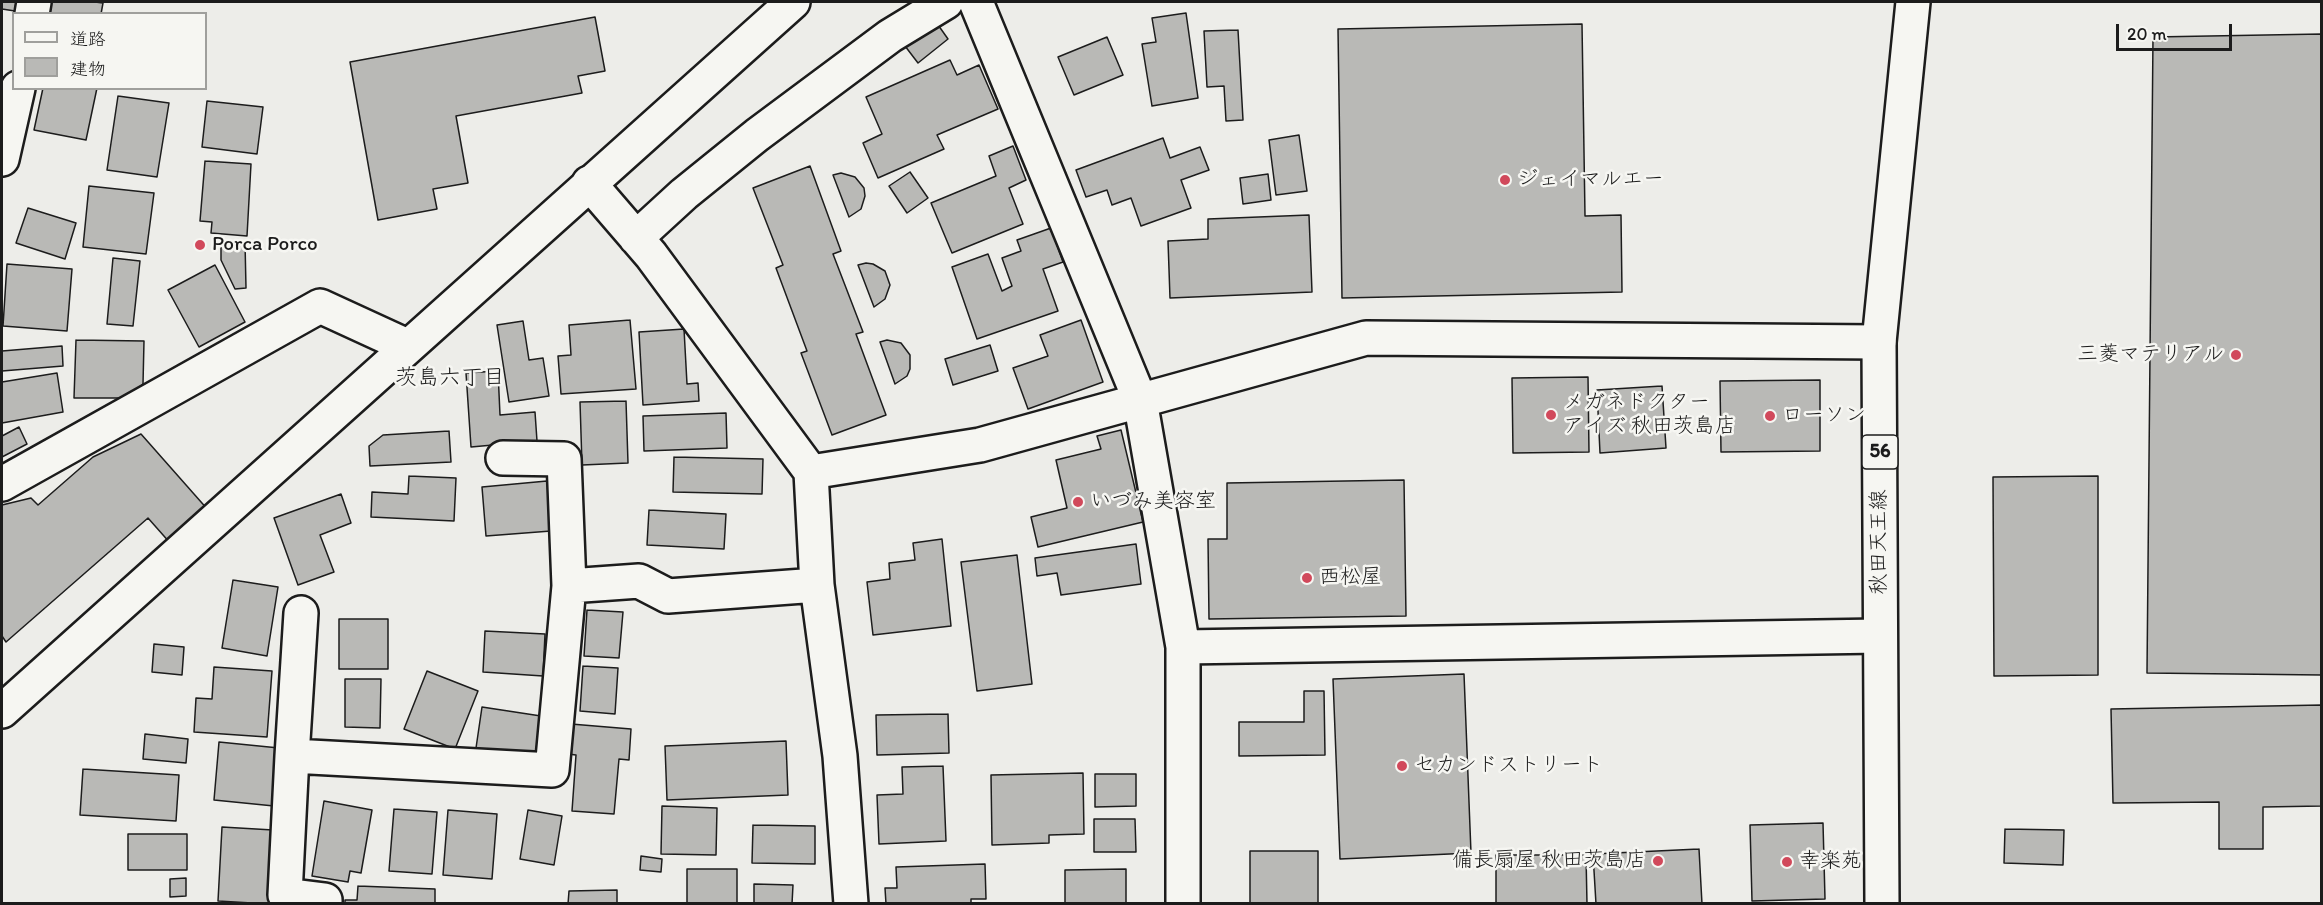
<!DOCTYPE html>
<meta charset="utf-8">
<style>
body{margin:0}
#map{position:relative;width:2323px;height:905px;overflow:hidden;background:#edede9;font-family:Itim,"Klee One",sans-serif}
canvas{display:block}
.frame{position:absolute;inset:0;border:3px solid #1c1c1c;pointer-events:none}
.legend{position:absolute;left:12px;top:12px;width:195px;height:78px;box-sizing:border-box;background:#f6f6f2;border:2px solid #9f9f9c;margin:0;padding:8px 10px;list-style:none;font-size:18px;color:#1c1c1c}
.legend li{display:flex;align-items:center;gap:12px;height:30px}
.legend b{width:30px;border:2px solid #9f9f9c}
.scale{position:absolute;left:2116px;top:24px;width:116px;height:27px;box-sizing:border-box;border:3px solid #1c1c1c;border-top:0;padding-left:8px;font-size:18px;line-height:21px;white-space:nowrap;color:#1c1c1c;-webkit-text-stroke:4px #f6f6f2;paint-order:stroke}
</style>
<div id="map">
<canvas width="2323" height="905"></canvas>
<div class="frame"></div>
<ul class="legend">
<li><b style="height:8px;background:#f6f6f2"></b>道路</li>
<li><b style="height:16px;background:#b9b9b6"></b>建物</li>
</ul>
<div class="scale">20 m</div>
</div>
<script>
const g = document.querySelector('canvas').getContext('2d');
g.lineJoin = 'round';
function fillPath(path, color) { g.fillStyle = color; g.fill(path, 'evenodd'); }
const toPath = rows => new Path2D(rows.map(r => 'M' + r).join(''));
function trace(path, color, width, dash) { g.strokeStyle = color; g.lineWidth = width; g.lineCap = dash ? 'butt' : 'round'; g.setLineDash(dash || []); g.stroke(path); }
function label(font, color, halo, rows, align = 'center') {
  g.font = font + ' Itim,"Klee One",sans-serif'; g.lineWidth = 5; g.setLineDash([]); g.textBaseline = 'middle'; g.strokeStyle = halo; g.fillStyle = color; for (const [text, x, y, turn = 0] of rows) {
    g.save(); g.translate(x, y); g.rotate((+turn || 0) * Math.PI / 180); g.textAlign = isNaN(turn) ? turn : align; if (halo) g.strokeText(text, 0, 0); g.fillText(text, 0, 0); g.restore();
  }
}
const building = toPath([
 [2,2,16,2,15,11,2,9,2,2],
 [49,2,95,2,103,3,101,14,47,14,49,2],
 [1186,13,1198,98,1152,106,1142,44,1156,42,1152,18,1186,13],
 [595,17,605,71,578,76,582,93,456,116,468,183,433,189,437,209,378,220,350,62,595,17],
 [936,22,948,39,918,63,905,46,936,22],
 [1582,24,1585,216,1621,215,1622,292,1342,298,1338,29,1582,24],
 [1238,30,1243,120,1226,121,1224,86,1207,87,1204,31,1238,30],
 [2322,34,2322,675,2147,673,2153,37,2322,34],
 [1107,37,1123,75,1074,95,1058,57,1107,37],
 [950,60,957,75,979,65,998,109,937,135,944,149,878,178,863,143,882,134,866,97,950,60],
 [43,88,97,88,86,140,34,130,43,88],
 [118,96,169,103,157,177,107,170,118,96],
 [207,101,263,107,257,154,202,147,207,101],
 [1299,135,1307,191,1276,195,1269,140,1299,135],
 [1163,138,1170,158,1200,147,1209,170,1181,180,1191,208,1141,226,1131,198,1112,205,1107,190,1086,197,1076,170,1163,138],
 [1013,146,1026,180,1009,188,1023,224,952,253,931,203,996,176,989,156,1013,146],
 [205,161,251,164,247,236,211,233,212,222,200,221,205,161],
 [810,166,841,251,833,254,863,332,856,334,886,415,832,435,801,353,807,351,776,268,783,265,753,188,810,166],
 [910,172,928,198,907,213,889,186,910,172],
 [841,173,855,177,864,188,865,196,861,209,849,217,833,175,841,173],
 [1268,174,1271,200,1243,204,1240,178,1268,174],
 [89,186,154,193,146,254,83,247,89,186],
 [28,208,76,223,65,259,16,243,28,208],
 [1309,215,1312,292,1170,298,1168,241,1208,239,1208,219,1309,215],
 [1051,228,1063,262,1043,269,1058,311,977,339,952,267,988,254,1002,291,1012,286,1002,258,1021,251,1017,240,1051,228],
 [221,242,245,242,246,288,235,289,221,260,221,242],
 [113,258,140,261,133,326,107,324,113,258],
 [866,263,873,264,885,271,890,285,885,299,874,307,858,265,866,263],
 [7,264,72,269,67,331,3,326,7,264],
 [215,265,245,322,199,347,168,290,215,265],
 [630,320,636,389,561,394,558,356,571,355,569,325,630,320],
 [1081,320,1103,382,1028,409,1013,368,1048,356,1040,335,1081,320],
 [523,321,529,360,543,358,549,396,509,402,497,325,523,321],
 [684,329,687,384,698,383,699,401,643,405,639,332,684,329],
 [76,340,144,341,143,384,128,398,74,398,76,340],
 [887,340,901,343,910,355,910,369,907,376,895,384,880,342,887,340],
 [990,345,998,371,953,385,945,359,990,345],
 [62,346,63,366,2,371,2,351,62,346],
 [498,371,500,415,535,412,537,441,471,447,466,373,498,371],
 [57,373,63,412,2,423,2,382,57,373],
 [1588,377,1589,452,1513,453,1512,378,1588,377],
 [1820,380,1820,451,1721,452,1720,381,1820,380],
 [1662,386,1666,448,1600,453,1597,390,1662,386],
 [626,401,628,463,582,465,580,402,626,401],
 [726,413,727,448,644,451,643,416,726,413],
 [19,427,27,444,2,457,2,436,19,427],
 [1121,430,1143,522,1038,547,1031,517,1067,508,1056,460,1101,449,1097,436,1121,430],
 [449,431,451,462,370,466,369,446,383,435,449,431],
 [141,434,209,511,171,544,148,518,6,642,2,636,2,505,31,498,38,505,93,457,141,434],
 [674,457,763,459,762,494,673,492,674,457],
 [409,476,456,478,454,521,371,517,372,492,408,494,409,476],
 [2098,476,2098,675,1994,676,1993,477,2098,476],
 [1404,480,1406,616,1209,619,1208,539,1227,539,1227,483,1404,480],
 [547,481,551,531,486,536,482,487,547,481],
 [341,494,351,523,320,535,334,572,298,585,274,518,341,494],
 [649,510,726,514,724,549,647,545,649,510],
 [942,539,951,626,873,635,867,582,890,579,889,563,915,560,913,543,942,539],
 [1136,544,1141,584,1061,595,1057,573,1037,576,1035,558,1136,544],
 [1017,555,1032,684,977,691,961,562,1017,555],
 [233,580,278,587,267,656,222,648,233,580],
 [587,610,623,612,619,658,584,656,587,610],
 [339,619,388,619,388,669,339,669,339,619],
 [485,631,545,634,543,676,483,672,485,631],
 [154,644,184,647,182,675,152,672,154,644],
 [583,666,618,668,615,714,580,711,583,666],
 [214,667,272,671,267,737,194,732,196,698,212,699,214,667],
 [427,671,478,691,455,749,404,729,427,671],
 [1464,674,1471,853,1340,859,1333,679,1464,674],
 [345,679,381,679,380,728,345,727,345,679],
 [1304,691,1324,691,1325,755,1239,756,1239,722,1304,722,1304,691],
 [2322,705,2322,806,2263,807,2263,849,2219,849,2219,802,2113,803,2111,709,2322,705],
 [482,707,541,716,535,757,476,748,482,707],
 [948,714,949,753,877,755,876,715,948,714],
 [571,724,631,729,629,760,619,759,614,814,572,811,576,755,568,754,571,724],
 [145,734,188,739,186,763,143,759,145,734],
 [786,741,788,795,667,800,665,746,786,741],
 [219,742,279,748,274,806,214,800,219,742],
 [943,766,946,841,879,844,877,795,903,794,902,767,943,766],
 [83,769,179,775,176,821,80,815,83,769],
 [1083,773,1084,834,1049,835,1049,843,992,845,991,775,1083,773],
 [1095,774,1136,774,1136,806,1095,807,1095,774],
 [324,801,372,810,361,873,350,871,348,882,312,876,324,801],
 [662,806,717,808,716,855,661,854,662,806],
 [394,809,437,812,432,874,389,871,394,809],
 [448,810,497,814,492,879,443,875,448,810],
 [528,810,562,816,554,865,520,859,528,810],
 [1094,819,1135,819,1136,852,1094,852,1094,819],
 [1823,823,1825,899,1752,901,1750,825,1823,823],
 [753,825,815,826,815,864,752,863,753,825],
 [222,827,273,830,269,904,218,901,222,827],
 [2005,829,2064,830,2063,865,2004,863,2005,829],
 [128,834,187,834,187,870,128,870,128,834],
 [1699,849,1702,904,1596,904,1593,854,1699,849],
 [1250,851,1318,851,1318,904,1250,904,1250,851],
 [1496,855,1586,855,1587,904,1496,904,1496,855],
 [641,856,662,859,661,872,640,870,641,856],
 [985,864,986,899,971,899,971,904,886,904,885,888,897,888,896,867,985,864],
 [687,869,737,869,737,904,687,904,687,869],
 [1126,869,1126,904,1065,904,1065,870,1126,869],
 [186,878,186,896,170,897,170,879,186,878],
 [754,884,793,885,792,904,754,904,754,884],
 [358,886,435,889,435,904,345,904,345,900,357,900,358,886],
 [617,890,617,904,568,904,569,891,617,890]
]);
fillPath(building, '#b9b9b6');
trace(building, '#1c1c1c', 1.5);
const minor = toPath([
 [976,2,1140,400,1183,647,1183,904],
 [32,14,34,2],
 [2,159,18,88],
 [589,183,651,255,811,472,817,585,840,756,851,904],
 [636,238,684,194,757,135,890,36,946,2],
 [503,458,564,459,569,586],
 [811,472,980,445,1366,338,1879,342],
 [2,484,320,306,407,346],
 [1183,647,1880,636],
 [292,756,301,613],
 [325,904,325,900,285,895,292,756,552,770,569,586,639,581,668,596,817,585]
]);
const tertiary = toPath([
 [2,711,793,2]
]);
const primary = toPath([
 [1882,904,1879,342,1913,2]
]);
trace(minor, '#1c1c1c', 38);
trace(tertiary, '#1c1c1c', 38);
trace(primary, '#1c1c1c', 38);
trace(minor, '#f6f6f2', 33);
trace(tertiary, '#f6f6f2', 33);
trace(primary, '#f6f6f2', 33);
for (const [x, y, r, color] of [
 [1505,180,6,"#d1495b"],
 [200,245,6,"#d1495b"],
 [2236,355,6,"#d1495b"],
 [1551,415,6,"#d1495b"],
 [1770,416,6,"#d1495b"],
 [1078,502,6,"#d1495b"],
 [1307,578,6,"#d1495b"],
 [1402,766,6,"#d1495b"],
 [1658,861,6,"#d1495b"],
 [1787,862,6,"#d1495b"]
]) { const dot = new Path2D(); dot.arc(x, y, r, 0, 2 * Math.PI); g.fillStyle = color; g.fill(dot); trace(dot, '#f6f6f2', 2); }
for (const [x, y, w] of [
 [1880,452,36]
]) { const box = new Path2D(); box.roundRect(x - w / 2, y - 17, w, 34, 4.5); g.fillStyle = '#f6f6f2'; g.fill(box); trace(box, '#1c1c1c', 1.5); }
label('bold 20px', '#1c1c1c', null, [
 ["56",1880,452]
]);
label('21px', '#1c1c1c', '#f6f6f2', [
 ["ジェイマルエー",1517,180],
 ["Porca Porco",212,245],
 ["三菱マテリアル",2224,355,"right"],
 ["メガネドクター",1563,403],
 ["アイズ 秋田茨島店",1563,427],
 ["ローソン",1782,416],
 ["いづみ美容室",1090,502],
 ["西松屋",1319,578],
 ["セカンドストリート",1414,766],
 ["備長扇屋 秋田茨島店",1646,861,"right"],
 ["幸楽苑",1799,862]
], 'left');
label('21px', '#1c1c1c', '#f6f6f2', [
 ["秋田天王線",1880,542,-90]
]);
label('22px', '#1c1c1c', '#f6f6f2', [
 ["茨島六丁目",450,378]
]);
</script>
